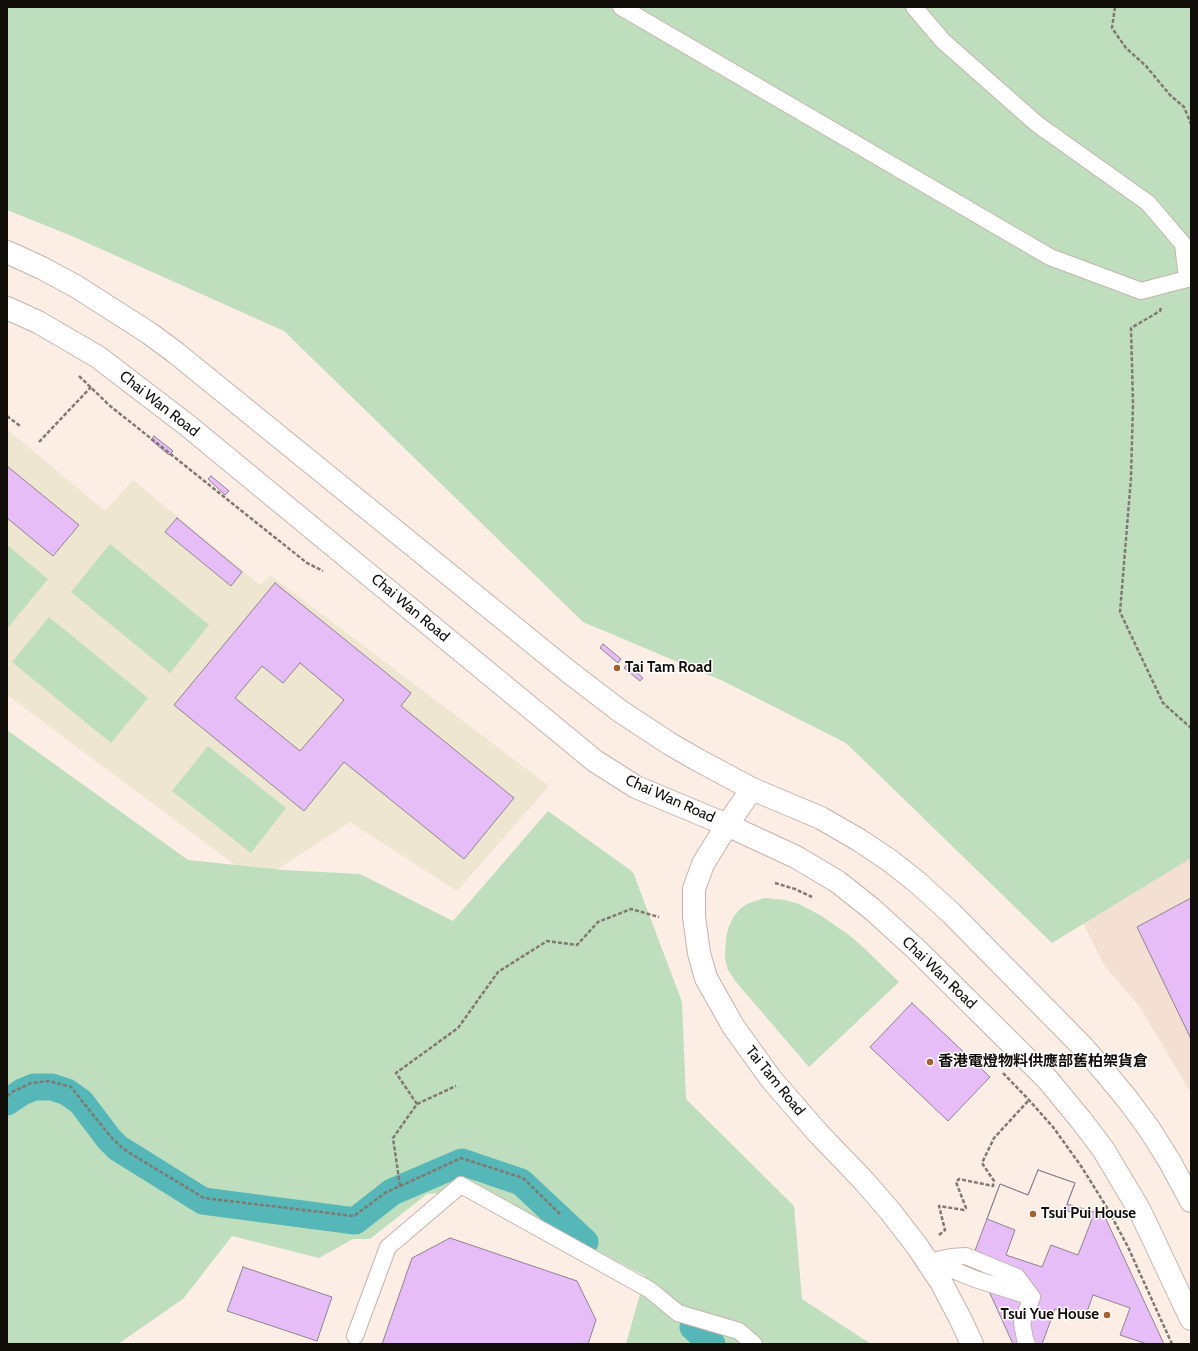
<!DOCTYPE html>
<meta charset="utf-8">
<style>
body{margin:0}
#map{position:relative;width:1198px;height:1351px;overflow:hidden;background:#fceee4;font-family:Cabin,sans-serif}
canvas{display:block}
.frame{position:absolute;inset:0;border:8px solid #110d09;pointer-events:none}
</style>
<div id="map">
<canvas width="1198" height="1351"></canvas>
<div class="frame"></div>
</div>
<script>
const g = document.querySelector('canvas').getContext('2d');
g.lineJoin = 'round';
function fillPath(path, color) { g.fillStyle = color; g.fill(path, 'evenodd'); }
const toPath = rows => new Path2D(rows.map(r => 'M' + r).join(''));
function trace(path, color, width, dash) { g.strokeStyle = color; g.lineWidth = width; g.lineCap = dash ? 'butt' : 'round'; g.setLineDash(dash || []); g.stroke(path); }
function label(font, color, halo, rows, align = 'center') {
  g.font = font + ' Cabin,"Noto Sans TC",sans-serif'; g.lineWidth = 3; g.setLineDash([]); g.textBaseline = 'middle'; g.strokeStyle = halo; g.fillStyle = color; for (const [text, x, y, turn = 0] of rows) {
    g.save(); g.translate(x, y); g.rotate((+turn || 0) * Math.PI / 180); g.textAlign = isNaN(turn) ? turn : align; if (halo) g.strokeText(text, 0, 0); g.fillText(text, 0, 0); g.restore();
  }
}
fillPath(toPath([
 [1191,802,1191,1093,1139,1006,1104,965,1079,915]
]), '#f4e0d2');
fillPath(toPath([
 [7,429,105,511,133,480,260,585,270,575,549,786,457,891,350,822,258,882,7,695]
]), '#efe6d1');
fillPath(toPath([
 [7,7,1191,7,1191,858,1052,943,846,743,723,681,583,622,284,331,74,237,7,210],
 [110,544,209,625,170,673,71,592],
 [7,545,48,579,7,629],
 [49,617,148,698,111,743,12,662],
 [7,730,188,860,284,870,360,874,453,921,548,811,633,872,682,1002,686,1099,794,1206,802,1299,871,1344,626,1344,645,1276,481,1190,427,1194,370,1239,353,1239,319,1258,232,1236,183,1299,118,1344,7,1344],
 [208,746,286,808,251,853,172,791],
 [764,898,785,900,799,904,820,915,849,935,863,947,899,982,809,1067,736,982,728,970,725,959,726,937,729,926,734,916,740,909,747,904]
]), '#bfdebd');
trace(toPath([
 [7,1102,22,1092,34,1087,52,1087,67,1092,81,1102,109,1139,118,1148,203,1201,355,1221,392,1192,462,1162,521,1182,585,1242],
 [693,1327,712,1344]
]), '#56b7b8', 27);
const building = toPath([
 [154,436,173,451,169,455,151,440,154,436],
 [7,466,79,525,53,556,7,518,7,466],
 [211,476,229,491,225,495,208,479,211,476],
 [177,518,242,572,231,586,165,532,177,518],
 [275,583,411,693,401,706,514,798,464,859,344,762,304,811,174,705,275,583],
 [300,663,344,700,300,751,235,698,262,666,283,683,300,663],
 [603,644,621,659,618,663,600,648,603,644],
 [627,664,643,678,640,681,624,668,627,664],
 [1191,898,1191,1039,1137,927,1191,898],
 [912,1003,990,1077,948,1121,870,1047,912,1003],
 [1038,1170,1075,1183,1065,1210,1092,1219,1078,1255,1051,1245,1042,1267,1006,1255,1015,1230,987,1219,1000,1184,1028,1195,1038,1170],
 [1038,1170,1075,1183,1067,1204,1104,1215,1164,1344,1013,1344,973,1256,1000,1184,1028,1195,1038,1170],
 [450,1238,577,1281,596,1320,588,1344,382,1344,412,1258,450,1238],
 [243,1267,332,1297,317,1341,227,1311,243,1267],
 [1093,1295,1130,1308,1120,1335,1147,1344,1042,1344,1055,1309,1084,1320,1093,1295]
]);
fillPath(building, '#e6bdf7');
trace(building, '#8c8490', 1);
const lane = toPath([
 [621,7,1050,257,1141,291,1187,279,1183,244,1148,203,1037,124,943,41,914,7],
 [927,1262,951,1257,966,1256,1017,1277,1032,1297],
 [928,1262,958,1272,975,1279,1032,1297],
 [355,1336,388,1247,461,1185,650,1290,678,1313,739,1331,754,1344],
 [1027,1344,1025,1339,1022,1323,1032,1297]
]);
const secondary = toPath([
 [752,789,727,825,703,864,694,889,694,917,699,953,706,978,733,1026,771,1079,817,1132,864,1181,890,1211,917,1246,941,1282,961,1320,972,1344]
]);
const primary = toPath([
 [7,252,42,268,77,287,149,333,176,353,569,672,620,711,670,744,698,760,752,789,821,818,859,840,889,860,917,882,951,913,1082,1046,1104,1071,1128,1100,1150,1130,1170,1162,1191,1201],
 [7,308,38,322,98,357,187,425,595,761,636,787,727,825,796,857,838,882,872,909,918,951,1048,1080,1081,1120,1103,1149,1140,1211,1191,1319]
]);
trace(lane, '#c2b5ac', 18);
trace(secondary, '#c2b5ac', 24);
trace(primary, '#c2b5ac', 24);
trace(toPath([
 [1115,7,1112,28,1126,48,1146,66,1170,95,1184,107,1191,124],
 [1161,308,1160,311,1131,328,1133,403,1131,478,1120,612,1163,703,1191,728],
 [79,376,109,405,307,563,323,571],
 [7,416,20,426],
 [39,442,91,387],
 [775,883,795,889,812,897],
 [1003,1073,1029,1100,1053,1127,1081,1166,1106,1206,1128,1247,1172,1344],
 [7,1096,14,1091,31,1083,49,1081,71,1087,110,1136,119,1145,128,1152,204,1198,354,1216,385,1193,461,1158,523,1178,560,1214],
 [417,1104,456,1086],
 [400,1186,393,1138,417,1104,396,1073,458,1028,498,972,547,941,577,945,598,922,631,909,659,917],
 [939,1235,945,1230,939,1206,964,1210,966,1208,956,1182,959,1179,993,1186,994,1181,982,1163,994,1138,1029,1100]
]), '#817871', 2.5, [4, 2]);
trace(lane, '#fff', 16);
trace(secondary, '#fff', 22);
trace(primary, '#fff', 22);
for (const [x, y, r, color] of [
 [617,668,4,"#a3612d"],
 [930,1062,4,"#a3612d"],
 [1033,1214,4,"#a3612d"],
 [1107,1315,4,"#a3612d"]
]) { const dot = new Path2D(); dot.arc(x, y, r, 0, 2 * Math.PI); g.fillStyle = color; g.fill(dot); trace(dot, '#fff', 1.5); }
label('15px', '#110d09', '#fff', [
 ["Chai Wan Road",159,404,38],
 ["Chai Wan Road",410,608,40],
 ["Chai Wan Road",670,799,24],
 ["Chai Wan Road",939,973,44],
 ["Tai Tam Road",775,1081,51]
]);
label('bold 15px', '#110d09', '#fff', [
 ["Tai Tam Road",625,668],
 ["香港電燈物料供應部舊柏架貨倉",938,1062],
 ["Tsui Pui House",1041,1214],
 ["Tsui Yue House",1099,1315,"right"]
], 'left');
</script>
